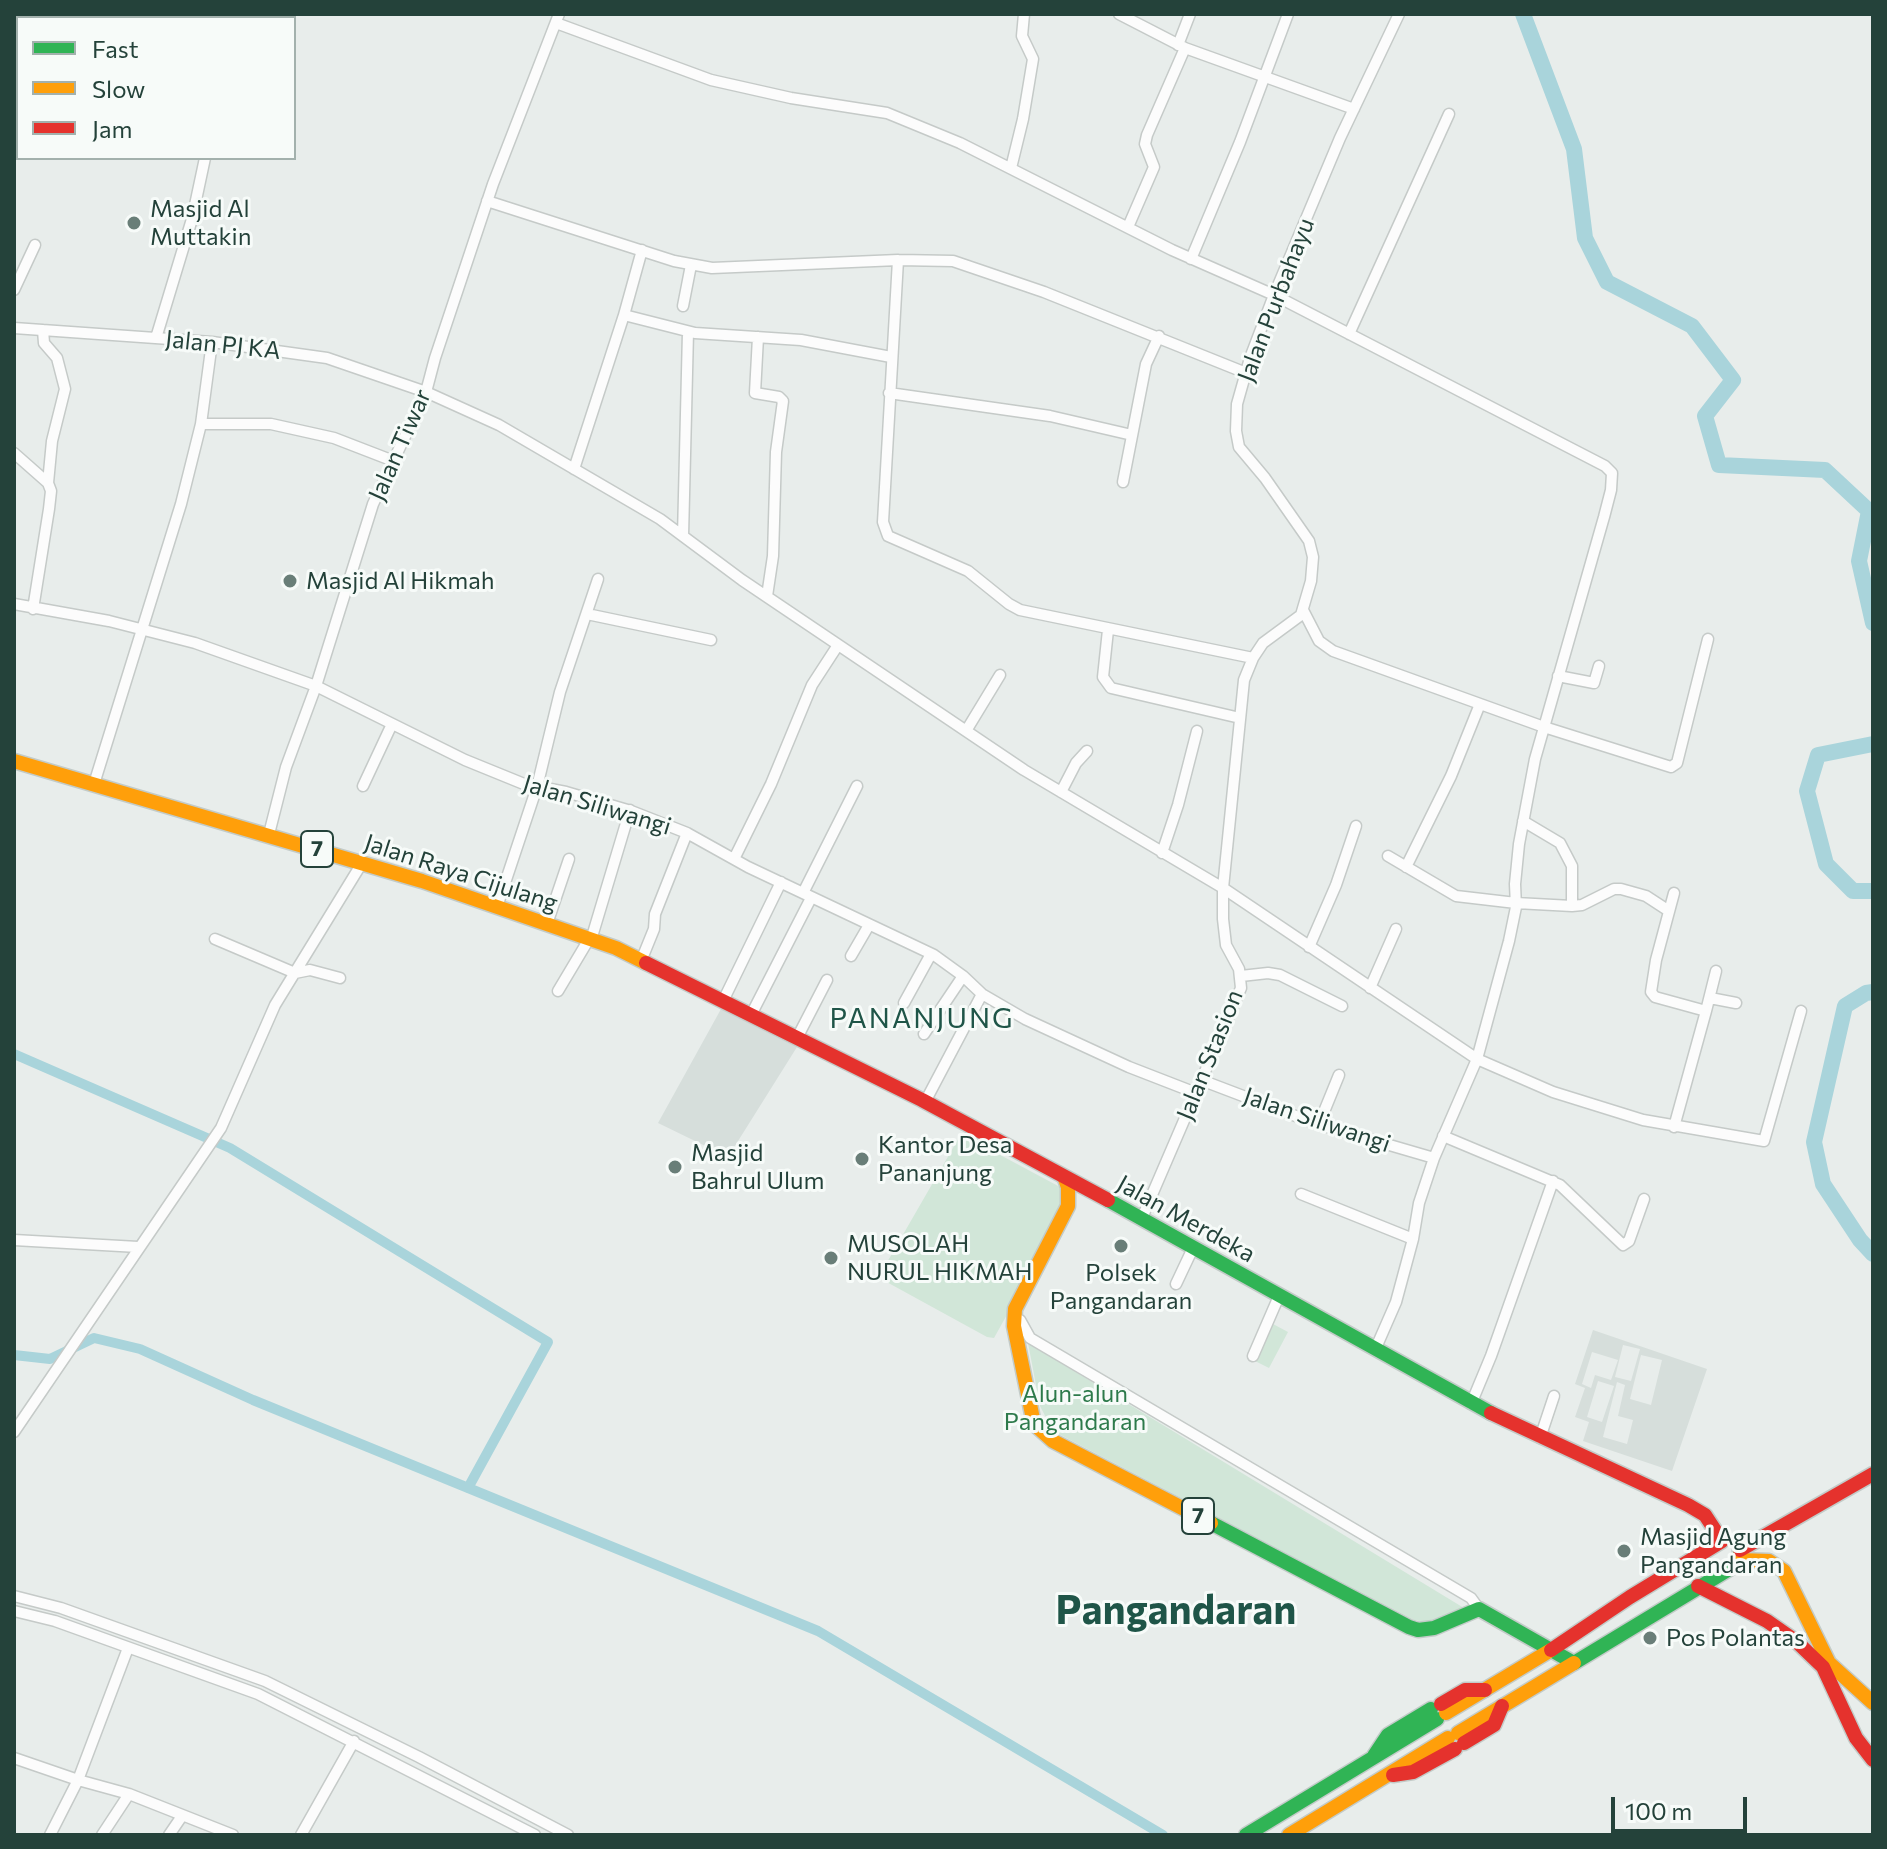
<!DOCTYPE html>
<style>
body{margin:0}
#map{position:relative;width:1887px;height:1849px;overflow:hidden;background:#e8edeb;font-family:Commissioner,sans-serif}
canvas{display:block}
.frame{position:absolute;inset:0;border:16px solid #24423a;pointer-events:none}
.legend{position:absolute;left:16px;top:16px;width:280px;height:144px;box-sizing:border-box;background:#f7fbf9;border:2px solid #a3b1ad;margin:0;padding:10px 14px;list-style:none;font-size:24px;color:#24423a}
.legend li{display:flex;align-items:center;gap:16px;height:40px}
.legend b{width:40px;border:2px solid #a3b1ad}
.scale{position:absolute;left:1611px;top:1797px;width:136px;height:36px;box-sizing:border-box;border:4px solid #24423a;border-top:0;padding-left:10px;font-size:24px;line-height:28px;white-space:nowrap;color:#24423a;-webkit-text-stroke:6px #f7fbf9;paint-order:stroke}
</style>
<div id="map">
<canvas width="1887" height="1849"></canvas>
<div class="frame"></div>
<ul class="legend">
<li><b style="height:10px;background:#30b455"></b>Fast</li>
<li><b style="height:10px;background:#ff9f0a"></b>Slow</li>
<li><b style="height:10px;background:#e5322d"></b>Jam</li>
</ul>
<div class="scale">100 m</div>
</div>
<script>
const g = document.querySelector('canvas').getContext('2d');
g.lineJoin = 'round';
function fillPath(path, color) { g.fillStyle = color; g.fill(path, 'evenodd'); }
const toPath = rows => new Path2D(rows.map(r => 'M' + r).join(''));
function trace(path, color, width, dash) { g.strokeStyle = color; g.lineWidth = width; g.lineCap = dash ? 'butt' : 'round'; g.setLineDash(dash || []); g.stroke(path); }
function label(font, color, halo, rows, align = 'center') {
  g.font = font + ' Commissioner,sans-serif'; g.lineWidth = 6; g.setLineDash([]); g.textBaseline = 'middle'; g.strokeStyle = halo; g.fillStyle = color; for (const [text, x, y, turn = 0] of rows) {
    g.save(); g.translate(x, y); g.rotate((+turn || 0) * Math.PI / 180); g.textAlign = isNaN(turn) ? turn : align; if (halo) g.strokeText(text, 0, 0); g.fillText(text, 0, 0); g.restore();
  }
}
fillPath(toPath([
 [721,1009,797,1047,728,1157,658,1123],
 [1593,1330,1707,1369,1672,1471,1583,1441,1589,1422,1575,1417,1585,1388,1575,1384],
 [1623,1345,1640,1349,1631,1381,1615,1377],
 [1592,1352,1618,1360,1611,1380,1595,1375,1591,1388,1582,1384],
 [1641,1355,1662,1360,1651,1405,1630,1399],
 [1598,1381,1614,1386,1602,1422,1587,1417],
 [1617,1382,1625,1385,1618,1416,1633,1420,1627,1444,1603,1437]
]), '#d6dedb');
fillPath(toPath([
 [961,1134,1060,1187,1065,1195,1023,1286,994,1338,987,1337,883,1280,882,1271],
 [1273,1324,1288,1332,1269,1368,1253,1360],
 [1028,1343,1464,1608,1429,1623,1414,1620,1053,1431,1040,1406]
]), '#d1e6d8');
trace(toPath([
 [14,1054,230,1148,548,1342,468,1488],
 [14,1355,50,1359,94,1338,140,1349,253,1400,818,1631,1163,1835]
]), '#a9d4db', 10);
trace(toPath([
 [1523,14,1574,149,1585,238,1607,282,1692,326,1733,380,1705,416,1719,465,1825,470,1869,511,1859,561,1873,623],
 [1873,744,1818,755,1807,791,1826,864,1853,891,1873,891],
 [1873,992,1866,993,1845,1006,1814,1142,1823,1184,1860,1240,1873,1254]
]), '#a9d4db', 16);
const street = toPath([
 [1119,14,1185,48,1354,109],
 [556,23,711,80,791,98,887,113,960,143,1172,250,1274,295,1605,466,1612,473,1611,490,1604,517,1535,759,1519,844,1515,884,1516,907,1509,941,1477,1059,1434,1158,1419,1203,1413,1239,1396,1302,1375,1350],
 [1178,45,1190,14],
 [1011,168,1023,119,1033,59,1022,36,1024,14],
 [487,201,674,261,712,268,898,260,953,261,1044,292,1246,373],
 [1128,227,1154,167,1145,144,1147,135,1185,48],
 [1191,259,1240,142,1288,14],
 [898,260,883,522,888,536,968,571,1009,604,1020,610,1253,658],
 [14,290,35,245],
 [683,306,691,265],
 [624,315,642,250],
 [14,328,212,342,327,358,426,392,499,425,660,519,742,580,1024,770,1223,888,1477,1059,1553,1092,1643,1120,1764,1141,1801,1011],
 [1349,334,1449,114],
 [758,337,755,393,779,397,783,401,776,452,773,556,767,596],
 [156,338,192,219,205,158],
 [889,393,1050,416,1132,435],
 [201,424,271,424,334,438,391,460],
 [14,453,48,483],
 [574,469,624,315,695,333,801,340,891,357],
 [1123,482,1146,364,1159,336],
 [683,536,688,332],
 [14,604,109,621,195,643,316,686,465,760,524,784,566,792,631,811,687,833,748,867,934,955,963,976,982,994,1025,1019,1129,1067,1196,1093],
 [33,609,49,509,51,491,48,483,52,441,65,389,57,358,44,343,43,330],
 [1303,610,1319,641,1333,651,1544,727,1671,767,1677,763,1708,639],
 [587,614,711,640],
 [1108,630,1103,677,1111,688,1240,718],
 [1558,676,1594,683,1599,666],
 [966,731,1000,675],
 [94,784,181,504,201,424,212,342],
 [363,786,392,724],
 [1061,792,1076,763,1087,751],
 [1523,821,1560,843,1572,866,1572,906],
 [269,834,286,767,316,686,373,504,426,392,435,358,493,184,559,14],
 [1162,853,1178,805,1197,731],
 [1388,856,1456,896,1516,903,1572,906,1582,905,1614,889,1621,889,1646,896,1669,911],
 [734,859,771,784,812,685,838,645],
 [1406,867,1451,776,1480,704],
 [803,893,857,786],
 [1674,893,1656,960,1651,992,1655,997,1706,1011,1674,1127],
 [497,907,537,787,560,692,598,579],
 [547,924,569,859],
 [215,939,295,973,310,970,340,978],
 [591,940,630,810],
 [1309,947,1336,885,1356,826],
 [851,956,869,925],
 [641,961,654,929,655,914,687,833],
 [1241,976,1268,973,1280,975,1342,1006],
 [1370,988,1396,929],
 [558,991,589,939],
 [1710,998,1736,1003],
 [723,1001,781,882],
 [904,1003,931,954],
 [1706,1011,1716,971],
 [751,1015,811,898],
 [924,1034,963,976],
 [797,1038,827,980],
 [1201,1080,1314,1123,1434,1158],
 [925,1102,982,994],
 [1319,1124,1339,1075],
 [1443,1136,1560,1185,1623,1245,1629,1241,1644,1199],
 [1301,1194,1413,1239],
 [1142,1218,1241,988,1239,969,1226,945,1223,919,1223,888,1244,680,1253,658,1263,643,1301,615,1311,581,1313,557,1309,541,1265,478,1239,447,1236,431,1237,404,1250,358,1274,295,1340,138,1399,14],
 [14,1240,138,1247],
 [1176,1284,1193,1248],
 [1020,1320,1030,1338,1471,1598,1479,1609],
 [1253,1356,1279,1296],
 [1471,1404,1491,1356,1553,1181],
 [14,1432,221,1128,275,1005,362,863],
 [1540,1438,1554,1396],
 [14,1596,61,1608,265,1681,419,1757,568,1835],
 [14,1611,55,1621,258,1694,535,1835],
 [14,1758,78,1780,129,1794,233,1835],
 [50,1835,78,1780,128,1648],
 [102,1835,129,1794],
 [169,1835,182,1816],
 [301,1835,354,1741]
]);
const fast = toPath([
 [1108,1200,1491,1413],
 [1211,1523,1409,1627,1418,1630,1434,1628,1479,1609,1574,1663,1731,1568,1740,1560,1740,1550],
 [1374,1756,1388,1735,1431,1709],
 [1246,1835,1437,1719]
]);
const slow = toPath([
 [14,761,422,881,616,948,646,963],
 [1065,1179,1068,1187,1068,1206,1015,1309,1014,1326,1034,1424,1053,1441,1211,1523],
 [1740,1560,1769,1561,1784,1571,1829,1663,1873,1703],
 [1446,1713,1551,1650],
 [1458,1733,1574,1663],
 [1289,1835,1448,1738]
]);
const jam = toPath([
 [646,963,922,1100,1108,1200],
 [1491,1413,1688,1505,1705,1515,1722,1541],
 [1740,1550,1873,1474],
 [1698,1586,1767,1621,1797,1642,1823,1667,1856,1738,1873,1760],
 [1551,1650,1630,1597,1722,1541],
 [1441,1704,1465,1690,1485,1690],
 [1464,1743,1494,1725,1502,1706],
 [1393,1775,1413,1772,1455,1749]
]);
trace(street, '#c5cac8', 13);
trace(fast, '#c3cbc8', 17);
trace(slow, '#c3cbc8', 17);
trace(jam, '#c3cbc8', 17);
trace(street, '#fcfcfc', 10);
trace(fast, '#30b455', 14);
trace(slow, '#ff9f0a', 14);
trace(jam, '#e5322d', 14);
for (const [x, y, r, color] of [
 [134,223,8,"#697e78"],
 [290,581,8,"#697e78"],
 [862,1159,8,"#697e78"],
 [675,1167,8,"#697e78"],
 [1121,1246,8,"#697e78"],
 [831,1258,8,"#697e78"],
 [1624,1551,8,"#697e78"],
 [1650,1638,8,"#697e78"]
]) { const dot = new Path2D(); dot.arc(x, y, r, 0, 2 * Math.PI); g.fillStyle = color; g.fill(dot); trace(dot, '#f7fbf9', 3); }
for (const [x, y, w] of [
 [317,849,32],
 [1198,1516,32]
]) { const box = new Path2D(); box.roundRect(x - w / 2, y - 18, w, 36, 6); g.fillStyle = '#f7fbf9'; g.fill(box); trace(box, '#24423a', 2); }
label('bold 22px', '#24423a', null, [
 ["7",317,849],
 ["7",1198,1516]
]);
label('24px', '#24423a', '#f7fbf9', [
 ["Masjid Al",150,209],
 ["Muttakin",150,237],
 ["Masjid Al Hikmah",306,581],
 ["Kantor Desa",878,1145],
 ["Pananjung",878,1173],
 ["Masjid",691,1153],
 ["Bahrul Ulum",691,1181],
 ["MUSOLAH",847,1244],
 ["NURUL HIKMAH",847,1272],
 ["Polsek",1121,1273,"center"],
 ["Pangandaran",1121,1301,"center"],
 ["Masjid Agung",1640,1537],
 ["Pangandaran",1640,1565],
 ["Pos Polantas",1666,1638]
], 'left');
label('24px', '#24423a', '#f7fbf9', [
 ["Jalan Purbahayu",1276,300,-69],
 ["Jalan PJ KA",223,345,6],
 ["Jalan Tiwar",400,445,-66],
 ["Jalan Siliwangi",597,805,17],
 ["Jalan Raya Cijulang",461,873,18],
 ["Jalan Stasion",1210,1055,-68],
 ["Jalan Siliwangi",1317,1120,19],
 ["Jalan Merdeka",1186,1219,29]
]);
label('24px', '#2d7a4b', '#f7fbf9', [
 ["Alun-alun",1075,1394],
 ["Pangandaran",1075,1422]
]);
g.letterSpacing = '2px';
label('28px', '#1f5548', '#f7fbf9', [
 ["PANANJUNG",922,1019]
]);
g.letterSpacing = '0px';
label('bold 40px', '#1f5548', '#f7fbf9', [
 ["Pangandaran",1176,1611]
]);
</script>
